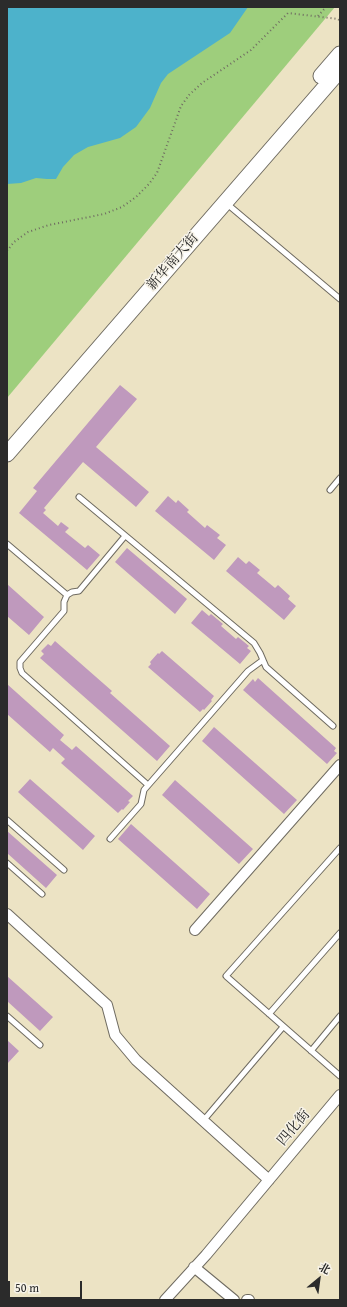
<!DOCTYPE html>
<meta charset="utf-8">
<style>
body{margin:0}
#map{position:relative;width:347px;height:1307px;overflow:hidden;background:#ece3c4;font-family:"Gentium Book Plus","Noto Serif SC",serif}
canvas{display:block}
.frame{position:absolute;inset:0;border:8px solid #2b2b2b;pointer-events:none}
.north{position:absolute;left:299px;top:1259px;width:40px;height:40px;-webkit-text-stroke:3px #f7f3e8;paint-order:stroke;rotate:29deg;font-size:11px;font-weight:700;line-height:16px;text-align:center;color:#2b2b2b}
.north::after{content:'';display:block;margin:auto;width:14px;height:18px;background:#2b2b2b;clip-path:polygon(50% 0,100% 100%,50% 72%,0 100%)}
.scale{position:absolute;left:8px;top:1281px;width:74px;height:18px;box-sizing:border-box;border:2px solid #2b2b2b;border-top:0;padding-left:5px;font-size:12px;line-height:14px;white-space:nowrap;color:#2b2b2b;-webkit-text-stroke:3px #f7f3e8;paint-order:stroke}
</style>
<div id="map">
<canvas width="347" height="1307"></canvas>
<div class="frame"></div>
<div class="north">北</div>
<div class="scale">50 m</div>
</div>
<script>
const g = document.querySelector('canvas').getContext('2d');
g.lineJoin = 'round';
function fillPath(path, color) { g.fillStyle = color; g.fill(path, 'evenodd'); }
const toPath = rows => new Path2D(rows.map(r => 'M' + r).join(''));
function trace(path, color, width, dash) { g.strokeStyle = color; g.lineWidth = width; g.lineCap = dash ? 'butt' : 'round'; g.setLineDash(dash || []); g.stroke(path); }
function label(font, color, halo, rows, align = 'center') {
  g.font = font + ' "Gentium Book Plus","Noto Serif SC",serif'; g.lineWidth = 3; g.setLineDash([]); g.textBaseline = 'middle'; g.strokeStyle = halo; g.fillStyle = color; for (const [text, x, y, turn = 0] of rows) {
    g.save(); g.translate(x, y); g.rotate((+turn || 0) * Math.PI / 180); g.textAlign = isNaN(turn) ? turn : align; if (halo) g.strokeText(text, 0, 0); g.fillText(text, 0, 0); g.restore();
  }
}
fillPath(toPath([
 [7,7,335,7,7,398]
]), '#9ece7c');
fillPath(toPath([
 [7,7,248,7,230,33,168,74,161,83,150,108,136,127,120,138,88,147,74,155,63,167,56,179,47,179,36,178,21,183,7,184]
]), '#4db2cb');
fillPath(toPath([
 [120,385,137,399,96,447,149,492,136,507,83,462,44,508,46,510,43,513,58,526,61,522,69,528,65,532,85,548,88,545,100,555,87,570,19,513,37,491,33,488],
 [168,496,176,503,178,500,189,510,187,512,205,528,207,525,220,535,217,538,226,545,214,560,155,511],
 [127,548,187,599,175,614,115,562],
 [238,557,246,564,249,561,260,570,257,573,275,588,278,585,290,596,288,599,296,606,284,620,226,571],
 [7,584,44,617,29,635,7,616],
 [202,610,209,616,211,614,223,624,221,626,236,639,238,637,249,646,247,648,251,651,240,664,191,623],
 [55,641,112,691,110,693,170,746,157,761,40,658,44,654,41,651,48,644,51,646],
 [162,651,214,696,211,700,212,701,204,710,203,709,200,712,148,667,151,664,150,662,158,653,159,654],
 [258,678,336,748,334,751,337,753,327,764,243,690,253,679,255,682],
 [7,684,64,735,60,740,72,750,76,746,133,796,128,801,130,802,123,810,122,809,118,813,61,763,65,759,53,748,50,752,7,714],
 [214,727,297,800,284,814,202,741],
 [30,779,95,836,83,850,18,792],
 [175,780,253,849,239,864,162,795],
 [131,824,210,894,197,909,118,839],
 [7,831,57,875,46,888,7,853],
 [7,976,53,1017,40,1031,7,1001],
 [7,1040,19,1051,7,1064]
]), '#bf99bd');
const lane = toPath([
 [226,203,340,299],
 [330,490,340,478],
 [79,497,254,643,260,653,266,667,333,726],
 [125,536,79,591,72,592,67,595,64,602,64,611,20,662,20,668,22,673,148,785],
 [7,544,67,595],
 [7,820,64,870],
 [110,839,141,804,144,790,248,671,263,660],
 [340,848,226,976,340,1076],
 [7,863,42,894],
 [269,1014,340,933],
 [7,1016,40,1045],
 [311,1051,340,1016],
 [203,1121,283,1027]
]);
const street = toPath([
 [7,914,107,1005,115,1035,136,1060,269,1180],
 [195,930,340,765],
 [194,1267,234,1300],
 [165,1300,206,1255,340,1095],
 [247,1300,249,1300]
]);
const secondary = toPath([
 [321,76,340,54],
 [7,454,340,70]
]);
trace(lane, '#6f6b61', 7);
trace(street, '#6f6b61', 12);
trace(secondary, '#6f6b61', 17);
trace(toPath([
 [318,16,326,7],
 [7,251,14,242,28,232,49,225,104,214,122,207,136,197,149,184,157,173,181,106,189,95,202,83,251,50,288,13,338,19,340,21]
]), '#6f6b61', 2, [1, 3]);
trace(lane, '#fff', 5);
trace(street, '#fff', 10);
trace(secondary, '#fff', 15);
label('14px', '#2b2b2b', '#f7f3e8', [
 ["新华南大街",173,262,-49],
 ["四化街",294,1128,-50]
]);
</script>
